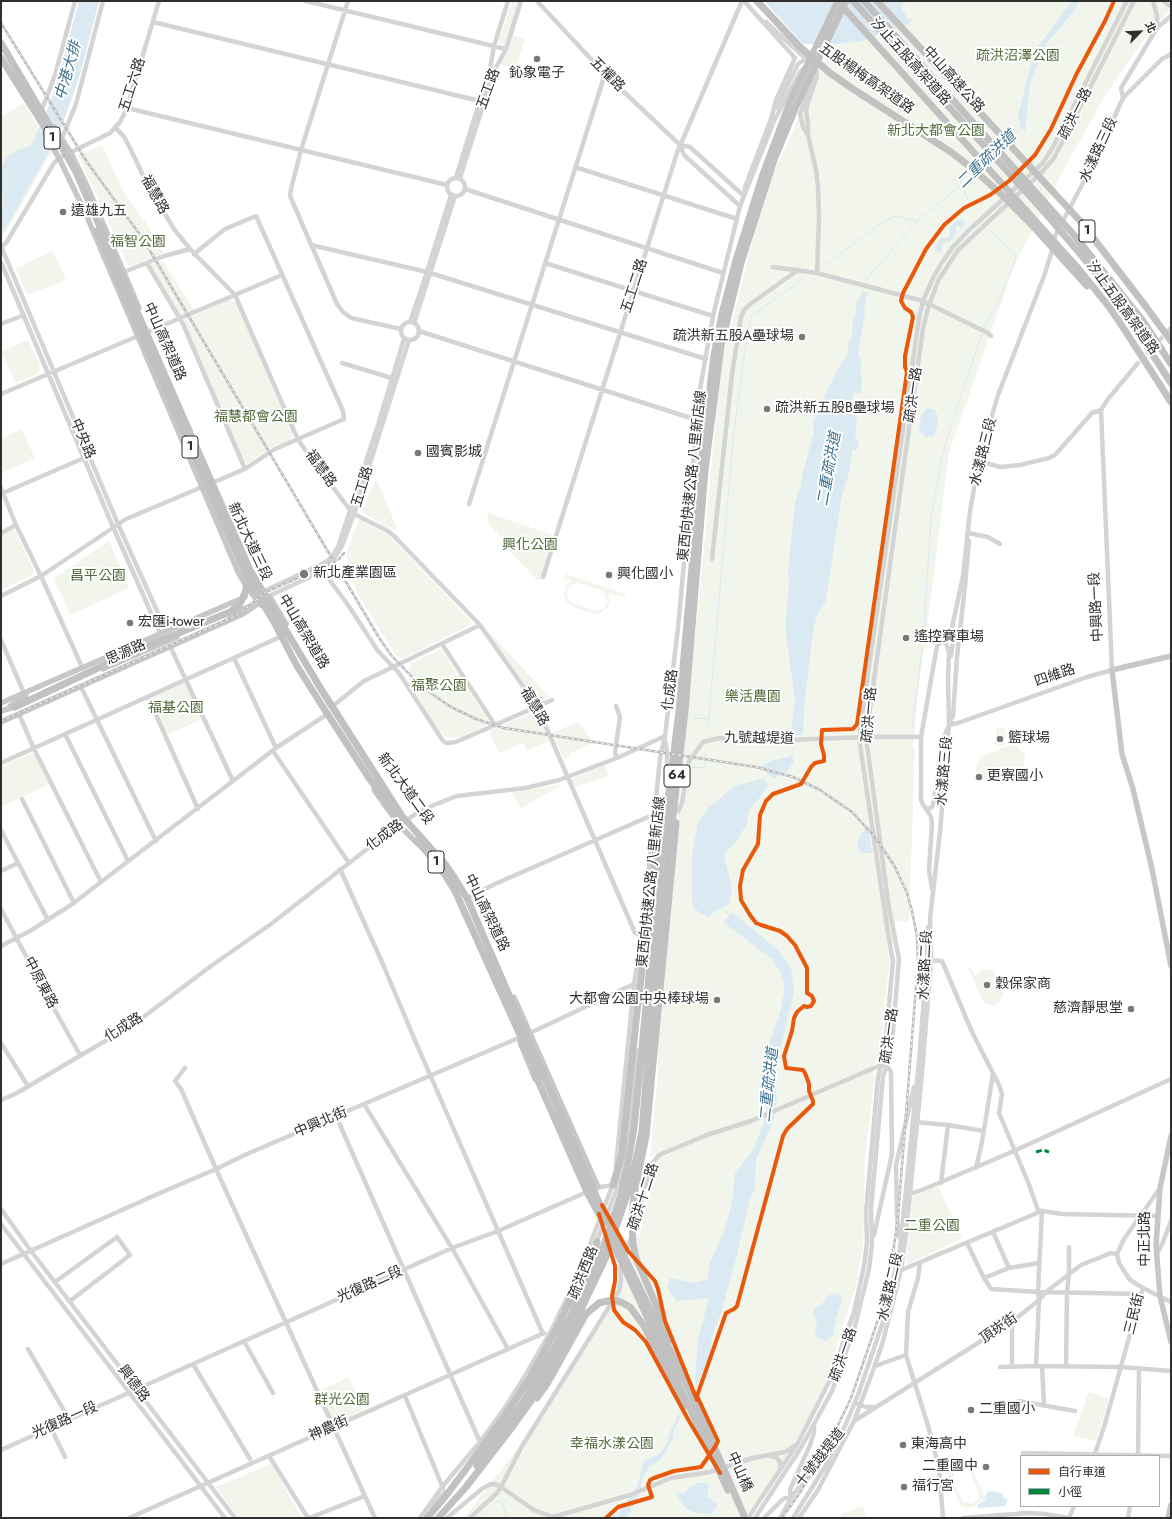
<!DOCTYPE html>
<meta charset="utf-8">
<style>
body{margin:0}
#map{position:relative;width:1172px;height:1519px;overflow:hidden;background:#fff;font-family:Jost,"Noto Sans TC",sans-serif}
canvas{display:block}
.frame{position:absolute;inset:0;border:2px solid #2f2f2f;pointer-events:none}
.legend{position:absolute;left:1020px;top:1455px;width:140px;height:52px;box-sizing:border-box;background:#fff;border:1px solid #acacac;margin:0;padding:5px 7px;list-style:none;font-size:12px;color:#2f2f2f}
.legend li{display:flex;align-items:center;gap:8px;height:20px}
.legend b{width:20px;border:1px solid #acacac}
.north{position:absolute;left:1120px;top:12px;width:40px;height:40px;-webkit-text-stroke:3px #fff;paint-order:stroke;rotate:66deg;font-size:11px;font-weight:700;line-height:16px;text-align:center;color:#2f2f2f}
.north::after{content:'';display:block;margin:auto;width:14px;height:18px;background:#2f2f2f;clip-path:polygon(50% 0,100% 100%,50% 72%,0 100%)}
</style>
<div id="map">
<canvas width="1172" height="1519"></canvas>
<div class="frame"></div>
<ul class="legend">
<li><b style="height:5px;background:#e8590c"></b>自行車道</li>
<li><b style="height:5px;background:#00873e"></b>小徑</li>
</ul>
<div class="north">北</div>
</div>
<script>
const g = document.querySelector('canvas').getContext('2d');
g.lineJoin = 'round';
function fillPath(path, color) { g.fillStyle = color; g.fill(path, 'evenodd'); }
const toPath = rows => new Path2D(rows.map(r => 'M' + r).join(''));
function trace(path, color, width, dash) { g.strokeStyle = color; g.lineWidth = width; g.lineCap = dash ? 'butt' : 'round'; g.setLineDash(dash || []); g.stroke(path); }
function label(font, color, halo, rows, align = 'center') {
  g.font = font + ' Jost,"Noto Sans TC",sans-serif'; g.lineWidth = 4; g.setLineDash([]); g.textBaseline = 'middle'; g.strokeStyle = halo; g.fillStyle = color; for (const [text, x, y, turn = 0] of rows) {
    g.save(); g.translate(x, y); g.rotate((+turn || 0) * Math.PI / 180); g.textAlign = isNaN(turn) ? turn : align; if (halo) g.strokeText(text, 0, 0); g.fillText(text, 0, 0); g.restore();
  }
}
fillPath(toPath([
 [512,1,519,1,505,45,498,43],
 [853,1,1171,1,1171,10,1149,32,1106,94,1069,160,1018,258,1012,272,949,452,927,629,929,630,927,649,924,649,918,692,913,748,915,748,909,922,896,921,887,982,880,1056,876,1058,873,1075,875,1074,865,1159,863,1250,858,1269,858,1278,823,1392,780,1471,743,1518,464,1518,533,1429,605,1318,641,1230,659,1157,658,1153,650,1157,658,1076,658,998,703,559,720,370,765,191,802,111,820,62,825,61,832,47,842,17],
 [512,35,525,39,516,69,500,64,507,51],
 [23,103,53,149,4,235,1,233,1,117],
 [102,145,125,194,146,223,164,253,129,267,78,155],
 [53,251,66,280,27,295,16,268],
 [163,261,194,310,181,316,150,265],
 [229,300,234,301,236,303,293,435,290,440,273,447,248,464,244,462,184,323,186,319],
 [28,340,40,364,39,373,16,383,1,352],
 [21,429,35,458,1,473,1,439],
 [376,478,397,528,393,531,362,512],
 [488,513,553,535,539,582,508,549,503,539,487,523],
 [359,519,390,536,469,619,471,625,402,659,395,654,357,593,348,561,346,555],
 [12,530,15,530,34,571,33,575,4,589,1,583,1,535],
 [109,541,129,588,70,615,54,578],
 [566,574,626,594,624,597,608,593,610,603,608,607,600,613,595,614,573,607,566,601,564,596,566,586,573,580,565,578],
 [577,583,602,590,606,596,607,603,605,606,602,609,595,611,571,602,567,596,567,592,570,586],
 [485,628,550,697,538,703],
 [441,649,490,723,462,737,454,738,445,736,440,731,409,683,411,663],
 [183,683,185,684,201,718,200,720,169,734,166,733,151,699,153,696],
 [536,711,549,741,526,751,523,743,499,753,489,731],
 [578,722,594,743,570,753,569,757,564,759,552,733],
 [997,727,1004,728,1006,733,1004,746,994,745],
 [1007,746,1015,746,1021,750,1025,756,1023,767,1018,771,991,782,981,779,976,770,977,762,984,756],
 [31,754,35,756,49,784,1,807,1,766],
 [605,765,609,776,575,787,571,779],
 [564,784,526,805,521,809,512,793],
 [971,967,975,976,984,969,992,970,995,973,1004,993,1000,1002,994,1006,984,1003,968,968],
 [939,1187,962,1238,908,1264,906,1259,913,1195],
 [349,1377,365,1412,335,1424,319,1391],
 [1089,1392,1109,1399,1096,1441,1073,1436],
 [969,1463,986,1499,983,1501,982,1499,974,1507,966,1508,961,1506,959,1502,948,1478,950,1473,956,1467,962,1465,967,1466,967,1464],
 [962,1469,969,1470,979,1493,979,1499,972,1504,963,1502,952,1478,955,1472],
 [271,1464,302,1518,238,1518,216,1487],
 [863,1506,867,1518,842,1518,841,1514]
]), '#f1f5ec');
fillPath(toPath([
 [79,1,99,1,79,78,60,131,51,149,4,231,1,224,1,209,3,204,1,176,3,163,8,156,15,151,31,146,47,110,58,79],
 [764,1,907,1,902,7,901,9,906,15,907,18,912,20,910,23,861,41,838,44,803,44],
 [1072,1,1079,1,1074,11,1045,46,1030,84,1025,132,1021,128,1018,116,1034,52],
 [962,219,965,223,963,227,962,228,957,226,955,228,957,231,952,239,948,242,943,243,942,252,940,253,935,251,935,246,941,238,947,238,949,236,950,227,957,220],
 [862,290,868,293,868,296,866,296,866,303,864,305,865,314,858,352,862,363,860,368,862,382,861,392,854,394,851,401,855,405,857,412,855,439,859,440,857,450,852,450,850,468,841,500,830,574,825,603,817,614,813,631,804,707,803,735,791,735,795,700,786,634,786,620,789,583,788,572,795,504,798,492,800,491,803,473,814,431,814,427,812,424,836,372,847,355,850,339,852,336,853,318,857,315,856,308,858,300,862,295],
 [927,408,935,410,938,417,937,427,934,436,927,437,919,431,921,416],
 [791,756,794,761,788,770,774,779,760,767,771,761],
 [762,779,768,785,761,796,749,810,747,824,734,844,724,854,732,890,729,904,717,910,708,917,694,909,692,899,692,854,698,823,708,808,735,786],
 [866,825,868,826,872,853,863,853,859,850,857,844,860,835,863,833],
 [733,913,779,951,791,968,794,992,774,1075,777,1097,773,1122,756,1159,755,1188,749,1202,737,1255,720,1316,712,1336,710,1353,696,1388,695,1377,698,1340,709,1298,677,1301,667,1288,670,1278,693,1283,708,1279,709,1265,724,1232,732,1203,735,1173,753,1150,763,1126,769,1098,766,1082,770,1041,780,1013,784,993,784,983,781,973,772,959,723,922],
 [835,1293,840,1295,842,1300,834,1325,833,1335,825,1341,818,1338,815,1333,817,1321,813,1314,815,1308,822,1304,828,1296],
 [680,1413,681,1415,673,1433,673,1438,662,1458,649,1467,643,1477,639,1494,631,1510,626,1518,617,1518,621,1510,637,1487,644,1461,661,1453,668,1442,671,1430],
 [697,1483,705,1483,709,1486,707,1496,717,1504,715,1509,710,1514,700,1514,689,1510,683,1505,676,1493,685,1493,690,1487],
 [988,1491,1002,1493,1003,1498,1008,1499,1005,1506,978,1508,977,1505,986,1500,985,1496]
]), '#dae9f2');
trace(toPath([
 [1010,141,1021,127],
 [1001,150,1006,145],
 [987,164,992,159],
 [962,186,969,202],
 [827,264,880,224,894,216,917,221],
 [865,283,867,278,917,221,974,175],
 [984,328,1001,296,1016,257,991,231],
 [924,629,931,518,942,457,953,419,982,334],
 [693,718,708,719],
 [708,727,733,440,747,335,752,316,802,279],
 [912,728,922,649],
 [791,758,795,743],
 [691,767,704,768,705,754],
 [763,780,769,774],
 [722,907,731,917],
 [695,1391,696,1387],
 [478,1518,495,1503,498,1501,501,1502,503,1505,507,1518]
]), '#dae9f2', 1);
trace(toPath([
 [1142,359,1167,332]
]), '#d5d5d5', 4.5, [4.5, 2]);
trace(toPath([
 [306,1,506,49],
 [348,1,301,150,291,189,290,196,337,304,343,312,351,318,401,329],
 [537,1,605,74,680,145,684,155,740,206],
 [744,1,795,58,776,100,771,119,745,187,745,192],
 [1164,1,1168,5,1171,6],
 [153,22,484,102],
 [766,22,816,68,817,76,806,109,808,126,808,135],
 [1157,28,1171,16],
 [812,79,800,114,803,127,808,135,816,170,818,186,819,217,817,273],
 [1123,98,1121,88,1157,28,1157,16,1153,1],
 [127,108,447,185],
 [776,108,798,64,804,60,808,60],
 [41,112,55,75,75,1],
 [116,128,124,137,130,148,148,186,174,229,190,249,235,295,295,433,301,444,350,510,354,514,386,530,393,535,480,625,537,706,635,933,642,935],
 [62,138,76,104,103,1],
 [680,145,690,147,744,196],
 [575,167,737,219],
 [456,177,490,69,494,46,508,1],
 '447 187a9 9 0 1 1 18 0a9 9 0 1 1-18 0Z',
 [460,178,494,71,506,49,521,1],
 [465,189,723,273],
 [311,245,427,272,706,359],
 [1,246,118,524,166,631],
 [1,247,6,243,54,163,59,158,110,133,120,122,127,108,159,1],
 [1,262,113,527,160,633],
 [147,263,183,324,245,469],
 [545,263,713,316],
 [773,267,817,273,923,301,988,333,991,336],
 [124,272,164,256,190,249],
 '401 331a9 9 0 1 1 18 0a9 9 0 1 1-18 0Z',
 [410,322,427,272,451,195],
 [414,323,455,196],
 [1,324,24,315],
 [419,331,697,420],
 [1167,332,1171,328],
 [342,363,395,379],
 [1,394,282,275],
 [1101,410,1108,399,1138,363],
 [979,461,1000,467,1020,465,1049,458,1055,455,1092,413,1101,410],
 [1,488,16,525,41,576,82,667],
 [3,493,84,458],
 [469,504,605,74],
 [1,533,16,525],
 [968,533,988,537,1000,544],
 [712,559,732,374,741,317,744,310,749,305,798,270],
 [323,571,348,605,378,651,399,673,443,741,446,743,456,742,552,700],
 [543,577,677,153,742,1],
 [264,591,324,563,331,558,338,547,378,425,404,339],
 [1,596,41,576,126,519,245,469,275,449,344,419,343,411,256,216,225,229,194,254],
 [269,596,327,569,342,546,354,514,409,340],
 [1,640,24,693],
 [946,643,941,642,937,646,921,737,921,800,923,805,927,810,932,807,934,801,941,746,947,729],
 [442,644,495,725],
 [170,646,233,781],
 [951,656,954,634,952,628],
 [234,658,276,748],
 [81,687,156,841],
 [148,697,198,809],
 [334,705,364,681,480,625],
 [616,706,620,717,615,753,617,758],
 [19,714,34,749,101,882],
 [950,722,953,716,957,657,965,586,969,541],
 [949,725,958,723,1087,677,1112,670,1101,410],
 [65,734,128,861],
 [665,740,667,752,667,786],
 [273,751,349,863],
 [1,763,280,637],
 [22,799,74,903],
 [927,810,931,817,932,824,929,870,932,889],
 [672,811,678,811,682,803,689,761,703,742,719,738,788,740,866,737,921,737],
 [1,830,48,920],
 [340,869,382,962,414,1038,543,1334],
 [1,871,18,863],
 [469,897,495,884,655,814],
 [1,909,51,1003,80,1055],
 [1,946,30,931,71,905,276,748,326,715],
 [928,960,942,961,972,1032,999,1085,1002,1094,999,1113,1028,1182,1038,1210,1042,1211],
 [1,1043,28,1086],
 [185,1068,175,1081,181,1089,216,1169,375,1518],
 [1,1100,17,1093,134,1024,211,966,271,924,385,835,417,813,434,805,457,796,526,788,559,780,617,758,665,736],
 [364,1104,452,1248,508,1349],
 [336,1116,480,1442],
 [915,1122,948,1125,984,1131],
 [616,1165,634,984,643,928,660,758,665,736,678,628,697,420,700,389,713,316,740,206,774,121,800,72,805,67],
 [976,1168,982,1142,993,1074],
 [941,1183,948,1125],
 [595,1188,613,1185,618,1186],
 [1160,1188,1124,1239,1117,1254,1119,1263,1130,1280,1143,1288,1171,1302],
 [910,1194,927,1188,1014,1151,1171,1079],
 [1,1209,31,1251,235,1518],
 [1042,1211,1038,1292,1039,1300,1036,1366,1121,1367,1171,1371],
 [1,1224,225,1518],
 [634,1227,652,1164,659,1155,707,1135,751,1121,881,1065,887,1066,891,1072,892,1154,874,1235],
 [993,1232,1009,1268,1039,1263],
 [899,1237,897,1217,896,1165,914,1087],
 [596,1243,618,1186,626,1157,630,1131,636,1050],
 [967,1243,984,1278,991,1289,1038,1292,1141,1294],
 [1157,1254,1163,1242,1171,1221],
 [920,1263,918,1278,908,1312,906,1355,929,1429,939,1468,943,1518],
 [1,1264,160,1193,216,1169,247,1154,530,1033,634,984,636,985],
 [580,1271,613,1184],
 [899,1271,1042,1211,1062,1214,1157,1216],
 [984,1278,1009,1268],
 [55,1282,117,1237,130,1255,70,1301],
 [571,1306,591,1258],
 [244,1341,273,1393],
 [28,1349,69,1419],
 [544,1360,560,1329],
 [193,1364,250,1459],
 [875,1366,906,1355],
 [1012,1366,1012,1314],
 [1042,1366,1044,1405],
 [1066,1366,1067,1292,1069,1274,1069,1247],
 [1000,1367,1036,1366],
 [405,1396,443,1488],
 [1019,1401,1075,1411],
 [858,1404,866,1407,874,1407],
 [854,1421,1013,1321,1039,1300,1046,1292,1081,1265,1111,1253,1117,1254],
 [51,1428,65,1457],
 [1,1450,452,1248,498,1231,589,1191],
 [1023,1453,1171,1456],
 [269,1456,308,1518],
 [769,1456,776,1457,780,1462,780,1469],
 [1094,1456,1104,1427,1143,1288],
 [1138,1456,1139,1369],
 [791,1498,837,1436],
 [791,1498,790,1490,810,1445,814,1433,814,1425],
 [431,1507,445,1492],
 [129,1518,544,1333],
 [309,1518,365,1496],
 [420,1518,442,1487,480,1442,506,1406,525,1376,551,1331,574,1283],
 [447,1518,483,1488,491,1484,495,1484,501,1487,534,1510,553,1517,630,1495,671,1478,710,1472,753,1458,785,1452,794,1446],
 [470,1518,497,1493,501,1487,522,1446,619,1291,621,1280,620,1269,631,1238],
 [748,1518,798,1443,830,1380,854,1312,864,1266,867,1242,866,1212,878,1077,885,1048,893,961,888,933,860,745,860,729,919,318,923,301,933,278,941,264,953,247,968,231,1042,164,1053,147,1127,1],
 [755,1518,802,1446,832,1391,855,1326,869,1269,872,1244,871,1209,883,1076,889,1059,892,1043,899,959,889,908,866,737,923,328,928,308,938,281,958,250,1042,172,1054,158,1134,1],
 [764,1518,782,1500,785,1498,791,1498,780,1518],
 [793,1518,826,1465,845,1426,858,1395,884,1319,900,1249,919,1061,927,960,928,927],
 [799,1518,818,1490,854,1421,874,1368,883,1341,901,1270,906,1233,922,1074,931,960,930,918,940,832,949,725,948,678,949,652,946,643,950,637,963,576,970,511,979,461,998,395,1044,276,1052,251,1055,236,1092,166,1123,98,1162,59,1171,54],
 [963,1518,1028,1513,1045,1514,1068,1518],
 [1069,1518,1074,1506],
 [1128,1518,1130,1506]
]), '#d4d4d4', 4.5);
trace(toPath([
 [54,127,71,153,88,188,139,308],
 [45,134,59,158,85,212,238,572,248,589,261,605],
 [270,597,286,624],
 [229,615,253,605],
 [1171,656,1112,670,1122,754,1133,789,1152,869,1171,966],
 [103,669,177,637],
 [1,703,245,597],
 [10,706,26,696],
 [1,711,18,706],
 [1,722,243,614,262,601],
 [374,790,399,825,419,845],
 [514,997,598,1187],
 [520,1042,535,1079],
 [1171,1136,1160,1188,1156,1245,1160,1296,1171,1342],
 [1168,1518,1171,1505]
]), '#c7c7c7', 5.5);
trace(toPath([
 [757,1,800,47,830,73,856,91,951,152,973,169,1000,193,1030,223,1087,286],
 [853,1,1046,214,1077,250,1095,272,1132,323,1171,383],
 [864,1,1074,235,1143,321,1171,364],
 [877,1,1081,222,1147,308,1171,341],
 [841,5,1077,267,1110,308,1128,335,1171,402],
 [1,43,54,133,76,172,250,570,321,689,393,802,402,816,445,864,454,877,467,898,606,1219,690,1391,745,1518],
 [1,58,54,142],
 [97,231,249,581,274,622,297,666,321,704,369,778,401,822],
 [15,707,130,653,230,612,239,605,242,600,246,590,247,577],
 [417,841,440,867,455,891,539,1077],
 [535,1074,588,1194,603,1221],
 [613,1185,622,1154,636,1021,660,817,664,802],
 [609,1235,728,1490],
 [591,1268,597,1242],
 [671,1340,636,1258,633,1244,632,1215,634,1195,646,1136,676,823],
 [537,1398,547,1384,586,1314,599,1303,612,1300,621,1302,630,1307,644,1326,684,1406],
 [477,1466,525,1399,555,1348,590,1277,603,1248,621,1195,628,1163,634,1128,660,865,679,711,703,446,714,355,722,314,736,260,762,177,790,102,838,1],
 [427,1518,445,1497,481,1449,510,1408,530,1378,560,1322,575,1289,581,1269],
 [438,1518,466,1487,513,1426,531,1401,569,1335,606,1257,626,1198,635,1165,642,1131,655,971,685,711,705,470,721,346,741,263,774,160,797,104,846,1]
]), '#c1c1c1', 7);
const rail = toPath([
 [1,23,87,162,143,239,378,636,391,655,413,678,432,694,451,707,476,719,504,728,756,767,793,777,820,790,852,812,875,837,895,867,907,893,912,911,917,936,918,961,898,1216,892,1261,879,1317,851,1398,827,1448,799,1494,782,1518],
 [1,721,236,616,266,592,331,563,339,559,344,553]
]);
trace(rail, '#bbb', 2.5);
trace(rail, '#fff', 1, [3]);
trace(toPath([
 [1036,1152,1043,1150,1049,1152]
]), '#00873e', 3, [6, 3]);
trace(toPath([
 [602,1205,628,1251,655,1281,658,1289,665,1321,697,1400],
 [599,1214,615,1266,615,1281,612,1296,614,1310,623,1322,635,1330,646,1342,689,1421,720,1473],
 [606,1518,618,1507,652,1497,648,1485,650,1480,654,1478,674,1471,701,1467,715,1447,718,1441,697,1396,726,1313,734,1309,737,1306,783,1136,787,1129,813,1104,813,1101,809,1091,809,1084,805,1073,803,1070,786,1068,784,1056,792,1031,794,1018,797,1012,804,1006,807,1007,811,1006,814,1001,812,996,807,993,807,968,795,945,787,936,780,931,761,925,756,923,750,915,741,900,740,886,743,870,758,844,760,815,766,801,773,794,801,784,811,767,815,763,824,761,824,755,821,744,822,730,853,729,857,724,907,372,905,367,905,356,913,317,911,312,905,308,901,301,903,293,926,249,944,225,964,208,990,195,1009,181,1035,155,1051,129,1076,75,1105,21,1114,1]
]), '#e8590c', 4);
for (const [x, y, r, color] of [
 [537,59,4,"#787878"],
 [63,212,4,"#787878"],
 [802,337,4,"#787878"],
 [767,409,4,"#787878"],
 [418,453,4,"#787878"],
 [304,574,5,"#787878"],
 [609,575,4,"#787878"],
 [130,623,4,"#787878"],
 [906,638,4,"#787878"],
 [1000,739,4,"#787878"],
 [979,777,4,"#787878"],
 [987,985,4,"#787878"],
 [717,1000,4,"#787878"],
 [1131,1009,4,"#787878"],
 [971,1410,4,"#787878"],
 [903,1445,4,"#787878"],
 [986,1467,4,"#787878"],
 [904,1487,4,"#787878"]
]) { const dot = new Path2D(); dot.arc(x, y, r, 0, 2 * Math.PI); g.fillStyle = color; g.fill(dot); trace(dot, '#fff', 1.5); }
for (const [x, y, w] of [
 [52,138,16],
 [1087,231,16],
 [190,447,16],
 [677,776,26],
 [436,862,16]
]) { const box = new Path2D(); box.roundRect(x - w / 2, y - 11, w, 22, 3); g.fillStyle = '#fff'; g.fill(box); trace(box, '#2f2f2f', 1); }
label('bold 13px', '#2f2f2f', null, [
 ["1",52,138],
 ["1",1087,231],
 ["1",190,447],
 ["64",677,776],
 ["1",436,862]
]);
label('14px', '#536b3d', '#fff', [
 ["疏洪沼澤公園",1018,57],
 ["新北大都會公園",936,132],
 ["福智公園",138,243],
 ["福慧都會公園",256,418],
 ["興化公園",530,546],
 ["昌平公園",98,577],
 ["福聚公園",439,687],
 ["樂活農園",753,698],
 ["福基公園",176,709],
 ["二重公園",932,1227],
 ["群光公園",342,1401],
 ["幸福水漾公園",612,1445]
]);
label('14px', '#2f2f2f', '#fff', [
 ["汐止五股高架道路",910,62,48],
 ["五權路",607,75,45],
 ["五股楊梅高架道路",866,79,35],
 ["中山高速公路",953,80,48],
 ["五工六路",133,85,-72],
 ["五工路",489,89,-70],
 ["疏洪一路",1076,114,-63],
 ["水漾路三段",1099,150,-65],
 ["福慧路",154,195,61],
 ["五工二路",635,286,-72],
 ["汐止五股高架道路",1122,308,54],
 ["中山高架道路",164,342,66],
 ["疏洪一路",914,395,-82],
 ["中央路",82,439,67],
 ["水漾路三段",984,452,-76],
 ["福慧路",320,469,54],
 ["東西向快速公路 八里新店線",693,476,-84],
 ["五工路",363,487,-73],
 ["新北大道三段",249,542,65],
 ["中興路一段",1097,607,-93],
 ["中山高架道路",303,632,59],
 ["思源路",126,653,-24],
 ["四維路",1055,676,-19],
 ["化成路",671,690,-83],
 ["福慧路",534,707,60],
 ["疏洪一路",870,715,-85],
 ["九號越堤道",759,739,1],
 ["水漾路三段",945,771,-85],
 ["新北大道二段",405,789,54],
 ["化成路",385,836,-36],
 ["東西向快速公路 八里新店線",652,882,-84],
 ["中山高架道路",486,913,64],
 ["水漾路二段",926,965,-87],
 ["中原東路",40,983,62],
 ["化成路",124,1028,-32],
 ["疏洪一路",890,1036,-82],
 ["中興北街",321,1123,-23],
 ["疏洪十二路",644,1197,-72],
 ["中正北路",1146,1239,-90],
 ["疏洪西路",584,1273,-68],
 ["光復路二段",370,1285,-24],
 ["水漾路二段",891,1287,-77],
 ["三民街",1135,1314,-76],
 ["頂崁街",999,1329,-34],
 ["疏洪一路",844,1355,-71],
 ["興德路",133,1384,53],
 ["光復路一段",65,1421,-24],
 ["神農街",329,1429,-24],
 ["十號越堤道",821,1458,-52],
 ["中山橋",739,1472,66]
]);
label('14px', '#2f2f2f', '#fff', [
 ["鈊象電子",537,74,"center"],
 ["遠雄九五",71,212],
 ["疏洪新五股A壘球場",794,337,"right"],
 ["疏洪新五股B壘球場",775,409],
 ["國賓影城",426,453],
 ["新北產業園區",313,574],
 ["興化國小",617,575],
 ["宏匯i-tower",138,623],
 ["遙控賽車場",914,638],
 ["籃球場",1008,739],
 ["更寮國小",987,777],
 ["穀保家商",995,985],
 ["大都會公園中央棒球場",709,1000,"right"],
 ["慈濟靜思堂",1123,1009,"right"],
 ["二重國小",979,1410],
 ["東海高中",911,1445],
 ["二重國中",978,1467,"right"],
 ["福行宮",912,1487]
], 'left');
label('italic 15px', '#3e7291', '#fff', [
 ["中港大排",69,71,-74],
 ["二重疏洪道",987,160,-44],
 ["二重疏洪道",830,469,-80],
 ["二重疏洪道",770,1085,-84]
]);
</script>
